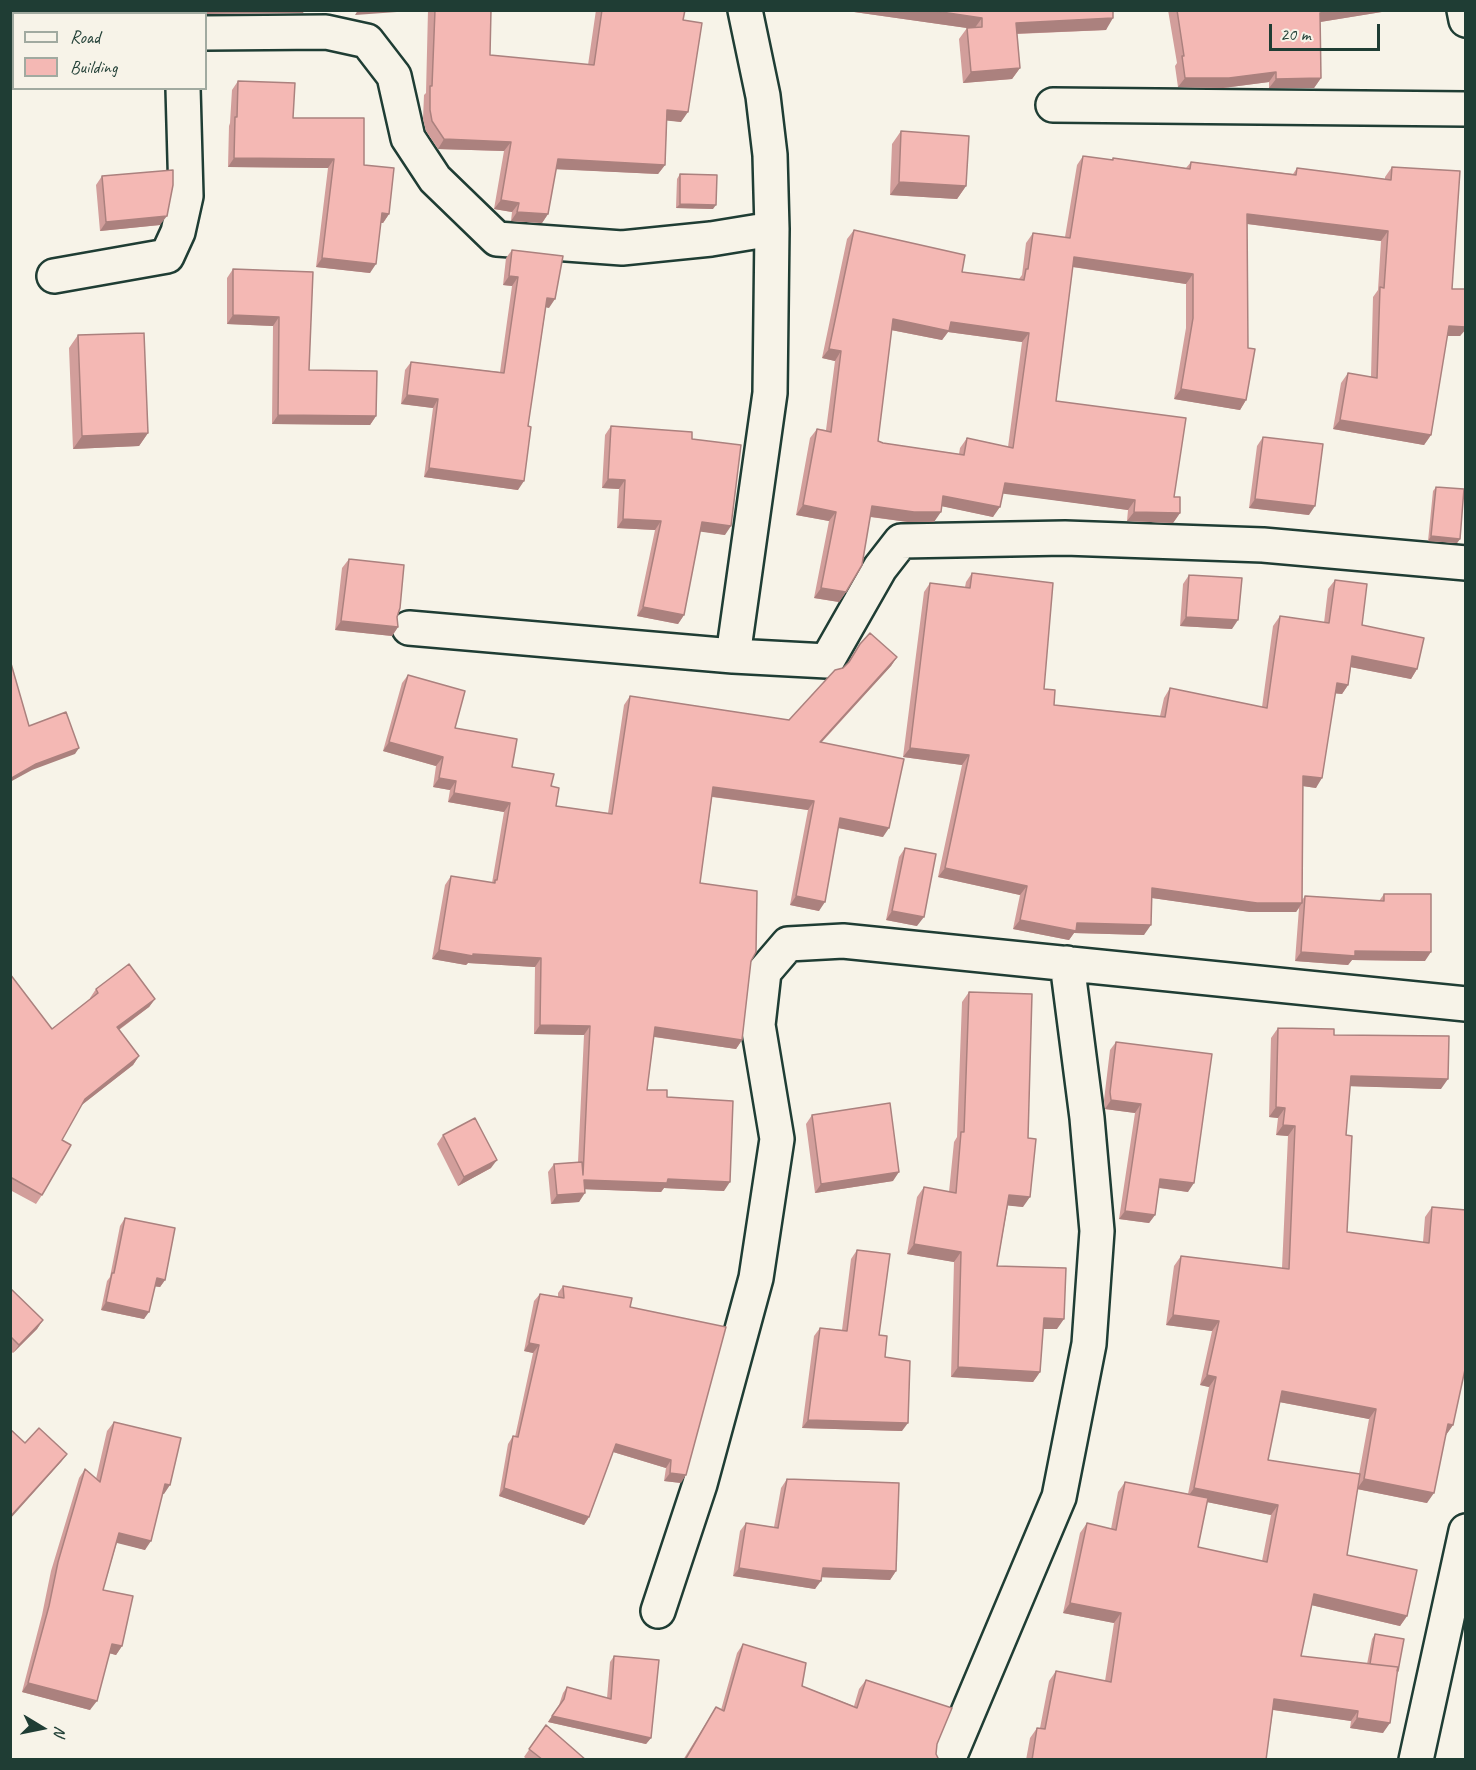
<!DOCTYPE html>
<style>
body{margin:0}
#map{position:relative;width:1476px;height:1770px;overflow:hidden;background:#f7f3e8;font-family:Caveat,sans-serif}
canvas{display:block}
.frame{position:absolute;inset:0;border:12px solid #1f3d34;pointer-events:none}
.legend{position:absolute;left:12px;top:12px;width:195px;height:78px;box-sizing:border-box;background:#f7f3e8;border:2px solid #a1aaa0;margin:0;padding:8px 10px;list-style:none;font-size:18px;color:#1f3d34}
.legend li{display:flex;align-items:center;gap:12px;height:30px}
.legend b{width:30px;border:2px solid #a1aaa0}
.north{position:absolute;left:12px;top:1698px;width:60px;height:60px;-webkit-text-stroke:4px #f7f3e8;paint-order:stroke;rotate:100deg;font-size:16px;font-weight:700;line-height:24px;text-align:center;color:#1f3d34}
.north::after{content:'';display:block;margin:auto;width:21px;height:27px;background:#1f3d34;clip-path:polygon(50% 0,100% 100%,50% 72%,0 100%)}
.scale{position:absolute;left:1269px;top:24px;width:111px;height:27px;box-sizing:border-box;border:3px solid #1f3d34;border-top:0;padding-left:8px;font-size:18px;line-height:21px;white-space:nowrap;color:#1f3d34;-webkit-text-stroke:4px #f7f3e8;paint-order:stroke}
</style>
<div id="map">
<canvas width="1476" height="1770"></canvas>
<div class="frame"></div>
<ul class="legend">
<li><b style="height:8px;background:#f7f3e8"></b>Road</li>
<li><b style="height:16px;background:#f4b8b4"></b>Building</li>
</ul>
<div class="north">N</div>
<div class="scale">20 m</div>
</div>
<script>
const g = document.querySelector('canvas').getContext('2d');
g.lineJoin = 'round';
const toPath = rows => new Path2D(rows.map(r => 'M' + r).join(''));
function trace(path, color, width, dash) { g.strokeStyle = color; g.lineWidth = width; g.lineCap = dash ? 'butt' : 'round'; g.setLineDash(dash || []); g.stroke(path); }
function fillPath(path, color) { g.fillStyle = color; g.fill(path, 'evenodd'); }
const street = toPath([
 [1464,10,1466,20],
 [206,33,326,32,367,41,394,76,408,138,435,179,497,239,622,248,711,239,772,229],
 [1053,105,1466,109],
 [54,276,167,256,178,232,186,196,183,88],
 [409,628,733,656,827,661,880,568,901,541,1065,538,1263,545,1466,563],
 [733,656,770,393,772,229,770,155,763,96,745,10],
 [658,1611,700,1484,756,1278,777,1139,758,1025,764,972,788,944,843,941,1466,1004],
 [948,1760,1059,1497,1089,1344,1097,1231,1087,1118,1067,963],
 [1416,1760,1466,1531]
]);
trace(street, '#1f3d34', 38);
trace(street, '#f7f3e8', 33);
fillPath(toPath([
 [428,10,491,10,490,55,588,65,596,10,685,10,683,20,681,122,667,120,665,165,658,174,556,169,548,214,542,223,511,221,512,212,494,209,504,151,438,149,426,131,423,119,424,95,426,93],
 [840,10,1113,10,1106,30,1017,34,1020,68,1012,79,963,83,959,39,967,28],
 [1168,10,1394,10,1320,22,1321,78,1314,88,1269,88,1269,82,1223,88,1178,87,1175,66,1177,63],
 [238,81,364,165,389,214,383,223,381,223,370,273,316,267,328,168,228,167,229,126,230,123,232,90],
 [901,131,966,186,957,199,890,195,892,144],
 [1083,156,1112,160,1113,158,1186,168,1191,162,1293,174,1297,168,1385,179,1385,177,1392,167,1452,289,1466,289,1466,329,1460,336,1447,336,1431,435,1424,445,1333,429,1341,383,1348,373,1371,377,1373,297,1378,290,1381,241,1247,224,1246,400,1240,410,1174,399,1186,328,1186,284,1072,267,1056,401,1174,497,1180,513,1173,523,1127,521,1128,510,1003,493,993,517,942,506,934,522,908,522,870,517,846,592,839,602,814,598,829,521,796,515,810,438,817,429,826,430,835,361,822,358,847,239,854,230,962,272,1019,279,1022,275,1026,243,1033,233,1065,237,1077,165],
 [891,330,942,340,948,332,1022,342,1008,447,967,438,960,448,959,454,883,443,878,441],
 [680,174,713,209,676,208,677,179],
 [102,176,160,225,100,231,96,185],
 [512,250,549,308,546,307,518,490,424,477,433,408,401,404,405,370,411,362,500,372,512,286,503,285,506,258],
 [233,269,313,272,309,370,376,416,370,425,272,424,273,326,227,324,227,278],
 [78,335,148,433,139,446,73,449,69,348],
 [611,426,692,439,725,535,700,531,684,615,678,624,637,616,655,530,617,528,619,489,602,488,605,435],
 [1263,437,1309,515,1249,508,1257,446],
 [1436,487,1460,539,1457,543,1428,541,1433,491],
 [349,559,397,617,398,627,392,636,335,630,342,568],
 [972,573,1054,705,1160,716,1164,698,1170,688,1262,707,1273,626,1280,616,1324,623,1328,589,1335,580,1362,625,1417,669,1411,679,1351,667,1348,685,1342,694,1335,693,1316,788,1303,786,1302,900,1305,896,1379,901,1384,894,1425,961,1352,960,1348,965,1295,961,1299,908,1296,912,1250,912,1152,898,1144,935,1074,933,1069,940,1013,929,1020,895,938,877,962,765,903,757,924,592,930,583,965,587,966,582],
 [1189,575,1232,629,1180,626,1183,584],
 [860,644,897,657,891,666,822,742,883,837,838,828,819,911,790,905,808,810,712,797,700,883,751,961,742,1040,736,1049,654,1037,647,1090,667,1097,724,1191,664,1188,661,1192,584,1189,579,1202,551,1204,548,1172,554,1164,578,1162,584,1035,534,1034,535,967,468,963,466,965,432,959,445,885,451,876,492,883,504,812,448,802,450,790,433,787,436,766,383,751,402,683,408,675,455,728,512,767,551,786,556,806,608,813,624,705,630,696,789,720,847,665],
 [905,848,917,926,886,920,899,857],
 [10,974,52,1029,90,999,90,998,96,989,155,999,149,1007,119,1030,139,1056,133,1065,80,1106,62,1140,42,1195,36,1204,10,1190],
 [969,992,1023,1207,1008,1205,997,1266,1057,1329,1043,1329,1040,1372,1033,1382,951,1377,954,1262,907,1254,917,1197,924,1187,949,1192,954,1142,957,1137,962,1002],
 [1278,1028,1334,1035,1441,1089,1350,1086,1346,1135,1347,1232,1423,1242,1425,1217,1432,1207,1464,1371,1453,1425,1446,1435,1427,1503,1357,1489,1347,1555,1407,1616,1400,1626,1311,1605,1301,1656,1367,1664,1372,1639,1375,1634,1397,1673,1383,1733,1350,1728,1351,1721,1273,1710,1266,1760,1026,1760,1030,1738,1037,1728,1040,1728,1049,1681,1056,1671,1105,1681,1114,1623,1063,1613,1080,1533,1087,1523,1111,1529,1118,1492,1125,1482,1188,1494,1209,1387,1200,1385,1212,1331,1166,1325,1174,1266,1181,1256,1282,1268,1288,1136,1276,1135,1278,1118,1269,1117,1271,1038],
 [1279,1402,1369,1419,1359,1474,1268,1460],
 [1207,1502,1271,1515,1262,1561,1198,1547],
 [1116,1042,1188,1192,1159,1188,1155,1215,1149,1223,1119,1219,1135,1113,1105,1109,1104,1100,1110,1050],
 [812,1115,893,1181,815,1193,806,1124],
 [443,1135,491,1168,458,1186,437,1144],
 [125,1218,165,1280,160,1287,155,1286,144,1319,101,1310,107,1281,110,1277,120,1226],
 [857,1250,885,1357,902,1431,802,1428,814,1336,820,1328,842,1330,851,1259],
 [563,1286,630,1307,681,1483,664,1481,666,1468,613,1452,589,1517,584,1525,499,1496,508,1444,513,1436,515,1437,533,1353,524,1351,534,1301,540,1294,558,1297,558,1293],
 [10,1288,43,1320,37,1329,13,1353,10,1351],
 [114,1422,164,1494,162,1494,145,1550,117,1542,103,1590,122,1646,116,1655,109,1653,90,1710,22,1692,42,1615,51,1571,79,1478,85,1469,96,1479,107,1431],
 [787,1479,896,1571,890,1580,822,1577,815,1589,733,1576,740,1531,746,1523,774,1527,781,1488],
 [743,1644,802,1686,854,1706,859,1689,866,1680,937,1744,936,1754,939,1760,683,1760,716,1707,721,1710,737,1653],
 [614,1656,651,1738,646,1744,548,1722,559,1705,563,1693,567,1687,607,1698,610,1662],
 [546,1725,586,1760,528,1760,524,1757]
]), '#d29e9b');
fillPath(toPath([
 [201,10,305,10,303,13,206,14,199,14],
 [358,10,425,10,355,15],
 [840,10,928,10,982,18,974,29],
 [1338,10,1394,10,1314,23,1320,13],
 [1113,18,1106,30,1008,34,1016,23],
 [1020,68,1012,79,963,83,971,72],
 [1276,72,1269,82,1223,88,1178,87,1185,78],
 [1321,78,1314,88,1269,88,1276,79],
 [667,110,688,112,681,122,661,120],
 [444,139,511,142,504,151,438,149],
 [234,158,334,159,328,168,228,167],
 [558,159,665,165,658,174,551,169],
 [899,182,966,186,957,199,890,195],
 [501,200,519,203,512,212,494,209],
 [680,204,716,205,713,209,676,208],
 [517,212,548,214,542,223,511,221],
 [382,213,389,214,383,223,375,222],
 [1247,214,1388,231,1381,241,1240,223],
 [167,216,160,225,100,231,106,222],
 [1074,257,1193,274,1186,284,1067,266],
 [322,258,376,264,370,273,316,267],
 [509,276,518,277,512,286,503,285],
 [547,298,555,299,549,308,541,306],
 [233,315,279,317,273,326,227,324],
 [893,319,951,322,1029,333,1022,342,948,332,942,340,886,329],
 [1449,326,1466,327,1466,329,1460,336,1442,336],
 [829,349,841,351,835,361,822,358],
 [1181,389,1246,400,1240,410,1174,399],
 [407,395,438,399,433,408,401,404],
 [278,415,376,416,370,425,272,424],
 [1340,420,1431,435,1424,445,1333,429],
 [148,433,139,446,73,449,82,436],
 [429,468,524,481,518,490,424,477],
 [608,479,625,480,619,489,602,488],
 [1005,483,1135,500,1128,510,998,493],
 [943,496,1000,507,993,517,936,505],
 [1255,499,1315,506,1309,515,1249,508],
 [803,505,836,512,829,521,796,515],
 [872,506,941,512,934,522,908,522,865,516],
 [1134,512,1180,513,1173,523,1127,521],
 [623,519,661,521,655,530,617,528],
 [702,522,731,526,725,535,696,531],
 [1431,536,1460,539,1457,543,1428,541],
 [821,588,846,592,839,602,814,598],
 [643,607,684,615,678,624,637,616],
 [1186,617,1238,620,1232,629,1180,626],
 [341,621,398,627,392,636,335,630],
 [1352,656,1417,669,1411,679,1345,666],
 [897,657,891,666,814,750,820,742],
 [1337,683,1348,685,1342,694,1330,693],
 [389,742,443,757,436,766,383,751],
 [79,748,75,754,32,770,10,782,10,779,36,764],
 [910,748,969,755,962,765,903,757],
 [1303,776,1322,778,1316,788,1296,785],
 [439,778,456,781,450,790,433,787],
 [713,787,814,801,808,810,707,796],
 [454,793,510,803,504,812,448,802],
 [840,818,889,828,883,837,834,827],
 [945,868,1027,886,1020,895,938,877],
 [1152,888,1302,903,1296,912,1250,912,1145,897],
 [796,896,825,902,819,911,790,905],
 [892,911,924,917,917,926,886,920],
 [1020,920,1077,923,1151,925,1144,935,1074,933,1069,940,1013,929],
 [439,950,541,958,535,967,468,963,466,965,432,959],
 [1355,951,1431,952,1425,961,1352,960,1348,965,1295,961,1301,952],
 [155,999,149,1007,110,1036,117,1027],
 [540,1025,590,1026,584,1035,534,1034],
 [655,1027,742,1040,736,1049,649,1036],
 [139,1056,133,1065,78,1108,85,1099],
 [1351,1076,1448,1079,1441,1089,1344,1086],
 [1111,1100,1141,1104,1135,1113,1105,1109],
 [1276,1107,1285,1108,1278,1118,1269,1117],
 [1283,1125,1295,1126,1288,1136,1276,1135],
 [497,1160,491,1168,458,1186,464,1177],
 [899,1172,893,1181,815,1193,821,1184],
 [668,1179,730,1182,724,1191,664,1188,661,1192,578,1189,584,1180],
 [1160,1179,1194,1183,1188,1192,1154,1187],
 [585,1193,579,1202,551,1204,557,1195],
 [1009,1195,1030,1197,1023,1207,1002,1205],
 [1125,1211,1155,1215,1149,1223,1119,1219],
 [914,1244,961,1252,954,1262,907,1254],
 [157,1278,165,1280,160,1287,151,1286],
 [106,1302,149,1312,144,1319,101,1310],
 [1173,1315,1219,1321,1212,1331,1166,1325],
 [1044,1318,1064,1319,1057,1329,1037,1329],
 [43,1320,37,1329,13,1353,19,1345],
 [529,1343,539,1345,533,1353,524,1351],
 [958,1367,1040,1372,1033,1382,951,1377],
 [1207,1375,1216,1377,1209,1387,1200,1385],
 [1282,1391,1376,1409,1369,1419,1274,1401],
 [808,1420,908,1423,902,1431,802,1428],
 [1448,1424,1453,1425,1446,1435],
 [616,1444,671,1460,666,1468,610,1451],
 [67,1454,61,1462,10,1519,10,1517],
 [670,1473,686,1475,681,1483,664,1481],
 [1364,1479,1434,1493,1427,1503,1357,1489],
 [165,1484,170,1485,164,1494,158,1493],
 [504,1488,589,1517,584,1525,499,1496],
 [1194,1488,1278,1505,1271,1515,1187,1498],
 [119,1533,151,1541,145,1550,113,1542],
 [739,1568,821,1581,815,1589,733,1576],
 [823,1568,896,1571,890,1580,817,1577],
 [1314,1594,1407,1616,1400,1626,1307,1604],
 [1070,1603,1121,1613,1114,1623,1063,1613],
 [112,1644,122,1646,116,1655,105,1652],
 [28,1683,97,1701,90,1710,22,1692],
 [1274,1699,1358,1711,1351,1721,1267,1709],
 [552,1716,651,1738,646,1744,548,1722],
 [1357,1718,1390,1723,1383,1733,1350,1728]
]), '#ab817e');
const building = toPath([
 [435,10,491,10,490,55,594,65,602,10,685,10,683,20,702,23,688,112,667,110,665,165,558,159,548,214,517,212,519,203,501,200,511,142,444,139,432,121,430,110,430,86,432,86,435,10],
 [928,10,1113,10,1113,18,1016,23,1020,68,971,72,967,28,982,27,982,18,928,10],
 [1177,10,1338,10,1320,13,1321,78,1276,79,1276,72,1229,78,1185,78,1182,56,1184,56,1177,10],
 [238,81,295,83,293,118,364,118,364,165,394,168,389,214,382,213,376,264,322,258,334,159,234,158,235,117,237,117,238,81],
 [901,131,969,136,966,186,899,182,901,131],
 [1083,156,1113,160,1113,158,1190,169,1191,162,1296,175,1297,168,1391,180,1392,167,1460,171,1452,289,1466,289,1466,327,1449,326,1431,435,1340,420,1348,373,1377,378,1380,287,1384,288,1388,231,1247,214,1248,348,1255,349,1246,400,1181,389,1193,318,1193,274,1074,257,1056,401,1186,418,1174,497,1180,497,1180,513,1134,512,1135,500,1005,483,1000,507,943,496,941,512,914,512,872,506,862,565,846,592,821,588,836,512,803,505,817,429,831,432,841,351,829,349,854,230,965,255,962,272,1024,280,1026,269,1028,269,1033,233,1070,238,1083,156],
 [893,319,949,331,951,322,1029,333,1013,448,967,438,964,455,883,443,878,441,893,319],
 [173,170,173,185,167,216,106,222,102,176,173,170],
 [680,174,717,175,716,205,680,204,680,174],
 [512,250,563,256,555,299,547,298,528,426,531,427,524,481,429,468,438,399,407,395,411,362,504,373,518,277,509,276,512,250],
 [233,269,313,272,309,370,377,371,376,416,278,415,279,317,233,315,233,269],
 [144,333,148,433,82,436,78,335,144,333],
 [611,426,692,432,692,439,741,445,731,526,702,522,684,615,643,607,661,521,623,519,625,480,608,479,611,426],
 [1263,437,1323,444,1315,506,1255,499,1263,437],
 [1436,487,1464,489,1460,539,1431,536,1436,487],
 [349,559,404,565,400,608,397,617,398,627,341,621,349,559],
 [972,573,1053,583,1044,689,1055,690,1054,705,1165,717,1170,688,1267,708,1280,616,1329,623,1335,580,1367,584,1362,625,1424,638,1417,669,1352,656,1348,685,1337,683,1322,778,1303,776,1302,903,1257,903,1152,888,1151,925,1077,923,1076,931,1020,920,1027,886,945,868,969,755,910,748,930,583,970,588,972,573],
 [1189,575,1242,578,1238,620,1186,617,1189,575],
 [870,633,897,657,820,742,904,759,889,828,840,818,825,902,796,896,814,801,713,787,700,883,757,891,756,952,751,961,742,1040,655,1027,647,1090,667,1090,667,1097,733,1101,730,1182,668,1179,667,1183,584,1180,585,1193,557,1195,554,1164,582,1162,583,1175,590,1026,540,1025,541,958,473,954,473,956,439,950,451,876,495,883,495,880,497,880,510,803,454,793,456,781,439,778,443,757,389,742,408,675,465,691,455,728,517,739,512,767,554,774,551,786,559,788,556,806,612,814,630,696,789,720,835,670,843,668,849,662,860,644,870,633],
 [10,660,29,726,66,712,79,748,36,764,10,779,10,660],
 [905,848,936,854,924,917,892,911,905,848],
 [1384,894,1431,894,1431,952,1355,951,1355,956,1301,952,1305,896,1384,901,1384,894],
 [129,964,155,999,117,1027,139,1056,85,1099,62,1140,71,1145,42,1195,12,1178,10,1182,10,974,52,1029,98,993,96,989,129,964],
 [969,992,1032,994,1028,1138,1036,1139,1030,1197,1009,1195,997,1266,1066,1268,1064,1319,1044,1318,1040,1372,958,1367,961,1252,914,1244,924,1187,956,1193,961,1132,964,1132,969,992],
 [1278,1028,1334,1029,1334,1035,1449,1036,1448,1079,1351,1076,1346,1135,1352,1136,1347,1232,1429,1243,1432,1207,1466,1210,1466,1365,1453,1425,1448,1424,1434,1493,1364,1479,1376,1409,1282,1391,1268,1460,1360,1474,1347,1555,1417,1570,1407,1616,1314,1594,1301,1656,1398,1667,1390,1723,1357,1718,1358,1711,1274,1699,1266,1760,1032,1760,1037,1728,1045,1729,1056,1671,1111,1682,1121,1613,1070,1603,1087,1523,1116,1530,1125,1482,1208,1498,1198,1547,1267,1562,1278,1505,1194,1488,1216,1377,1207,1375,1219,1321,1173,1315,1181,1256,1289,1269,1295,1126,1283,1125,1285,1108,1276,1107,1278,1028],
 [1116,1042,1212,1054,1194,1183,1160,1179,1155,1215,1125,1211,1141,1104,1111,1100,1110,1092,1116,1042],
 [890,1103,899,1172,821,1184,812,1115,890,1103],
 [475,1118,497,1160,464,1177,443,1135,475,1118],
 [125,1218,175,1228,165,1280,157,1278,149,1312,106,1302,112,1273,114,1273,125,1218],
 [857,1250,890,1254,879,1335,887,1336,885,1357,910,1361,908,1423,808,1420,820,1328,847,1331,857,1250],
 [563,1286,632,1298,630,1307,726,1327,686,1475,670,1473,671,1460,616,1444,589,1517,504,1488,513,1436,518,1437,539,1345,529,1343,540,1294,564,1298,563,1286],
 [10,1288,43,1320,19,1345,10,1336,10,1288],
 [114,1422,181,1438,170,1485,165,1484,151,1541,119,1533,103,1590,133,1596,122,1646,112,1644,97,1701,28,1683,49,1606,58,1562,85,1469,100,1482,114,1422],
 [39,1428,67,1454,10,1517,10,1429,25,1443,39,1428],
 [787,1479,899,1483,896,1571,823,1568,821,1581,739,1568,746,1523,778,1528,787,1479],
 [1375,1634,1404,1639,1398,1671,1397,1671,1398,1667,1370,1664,1375,1634],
 [743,1644,806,1663,802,1686,857,1708,866,1680,952,1708,937,1744,936,1754,939,1760,685,1760,716,1707,724,1711,743,1644],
 [614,1656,659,1660,651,1738,552,1716,564,1699,567,1687,611,1699,614,1656],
 [546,1725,586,1760,543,1760,529,1749,546,1725]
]);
fillPath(building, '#f4b8b4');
trace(building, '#ab817e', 1.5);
</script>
